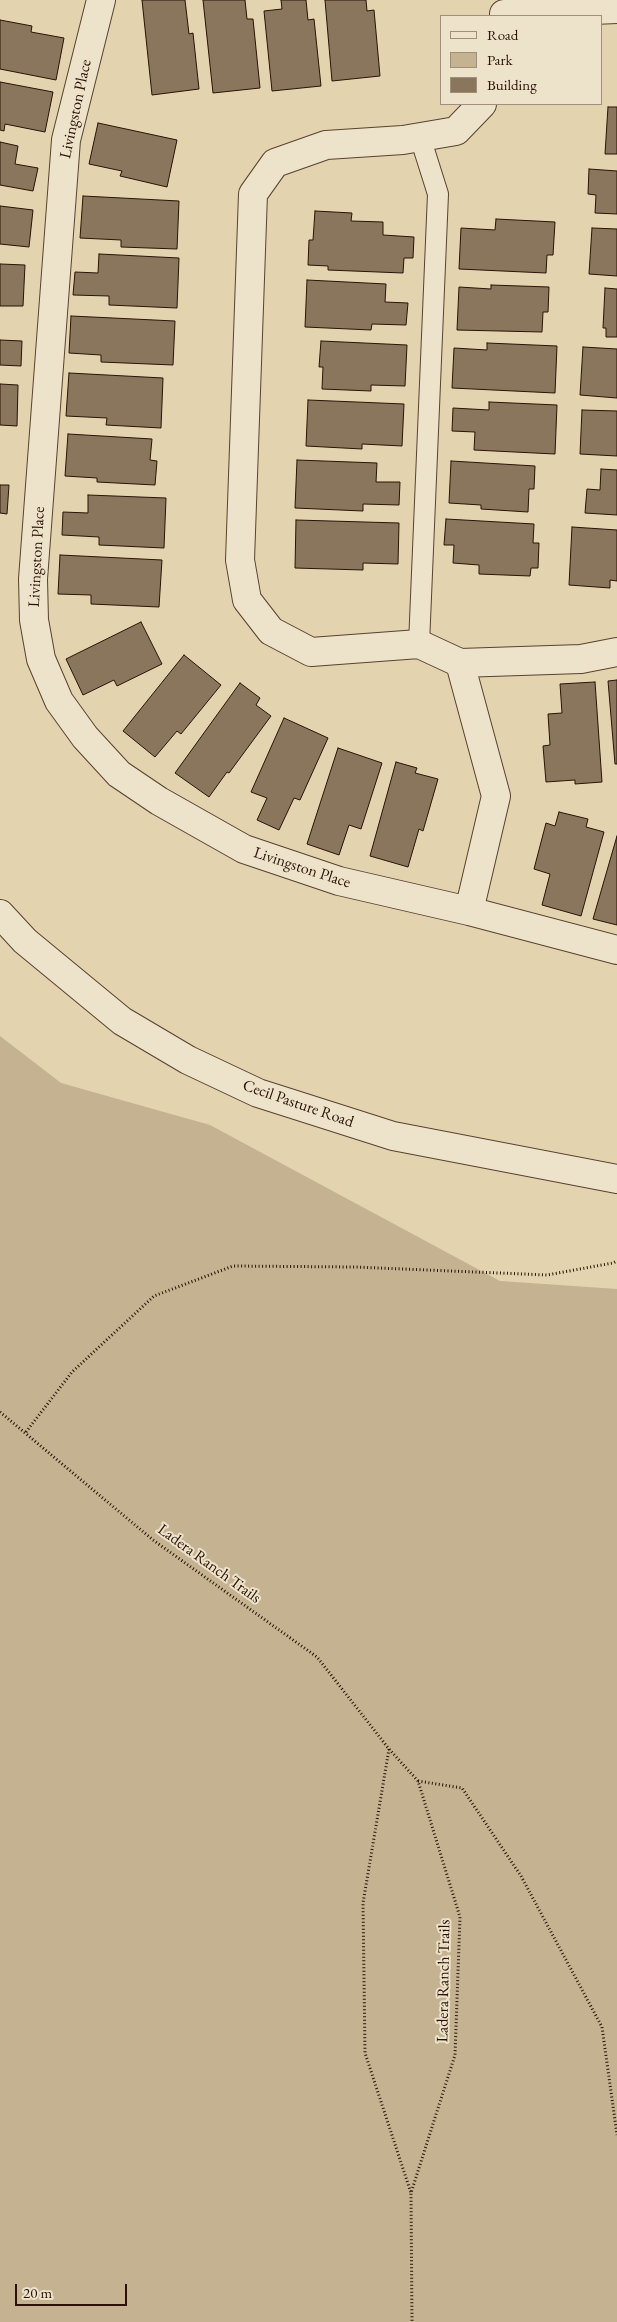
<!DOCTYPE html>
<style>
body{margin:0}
#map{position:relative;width:617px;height:2322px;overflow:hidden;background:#e3d3ae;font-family:"EB Garamond",serif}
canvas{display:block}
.legend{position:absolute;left:440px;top:15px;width:162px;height:90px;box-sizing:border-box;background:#ede2ca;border:1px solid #9f8f7c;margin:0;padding:6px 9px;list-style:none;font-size:15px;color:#2a1206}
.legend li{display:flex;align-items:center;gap:10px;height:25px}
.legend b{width:25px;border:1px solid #9f8f7c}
.scale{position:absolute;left:15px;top:2284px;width:112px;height:22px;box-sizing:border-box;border:2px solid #2a1206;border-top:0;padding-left:6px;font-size:15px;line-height:18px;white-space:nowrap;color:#2a1206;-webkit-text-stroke:4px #ede2ca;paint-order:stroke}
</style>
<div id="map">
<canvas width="617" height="2322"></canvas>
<ul class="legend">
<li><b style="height:6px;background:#ede2ca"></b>Road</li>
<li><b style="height:14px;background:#c4b291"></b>Park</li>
<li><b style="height:14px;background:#8a765d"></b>Building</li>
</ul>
<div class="scale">20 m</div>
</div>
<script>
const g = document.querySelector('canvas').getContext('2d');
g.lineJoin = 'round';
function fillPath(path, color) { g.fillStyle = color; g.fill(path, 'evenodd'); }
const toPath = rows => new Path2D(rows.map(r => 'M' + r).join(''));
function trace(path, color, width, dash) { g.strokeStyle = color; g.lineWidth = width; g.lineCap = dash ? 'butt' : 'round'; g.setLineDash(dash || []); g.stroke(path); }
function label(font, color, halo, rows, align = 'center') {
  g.font = font + ' "EB Garamond",serif'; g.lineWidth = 4; g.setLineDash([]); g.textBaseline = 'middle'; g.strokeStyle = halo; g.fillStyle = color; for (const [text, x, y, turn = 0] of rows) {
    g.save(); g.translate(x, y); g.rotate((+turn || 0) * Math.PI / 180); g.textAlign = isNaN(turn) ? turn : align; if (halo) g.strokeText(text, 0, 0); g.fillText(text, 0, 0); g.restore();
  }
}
fillPath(toPath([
 [0,1036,61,1083,210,1125,500,1281,617,1289,617,2322,0,2322]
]), '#c4b291');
const building = toPath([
 [142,0,185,0,189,34,193,33,199,89,152,95,142,0],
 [203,0,245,0,247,19,253,19,260,88,213,93,203,0],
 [281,0,306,0,308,20,314,19,321,86,272,91,264,11,282,9,281,0],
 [325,0,366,0,367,11,374,10,380,76,332,81,325,0],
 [0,20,32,26,31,32,64,38,56,80,0,69,0,20],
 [0,82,53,92,45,132,5,124,4,131,0,130,0,82],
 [608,107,617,107,617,154,605,154,608,107],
 [98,123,177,140,167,187,120,176,122,171,89,164,98,123],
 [0,142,18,146,15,164,38,168,33,191,0,185,0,142],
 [589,169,617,171,617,214,595,213,596,195,588,194,589,169],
 [83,196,179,201,177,249,121,247,121,240,80,238,83,196],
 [0,206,33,210,29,247,0,244,0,206],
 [315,211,352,213,351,221,383,222,383,235,414,237,413,258,404,258,403,273,328,270,328,266,308,265,309,240,313,240,315,211],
 [496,219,555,222,553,255,547,255,546,273,459,269,461,228,495,230,496,219],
 [592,228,617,229,617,276,589,274,592,228],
 [99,254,179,258,177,308,109,305,109,296,73,295,75,272,98,273,99,254],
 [0,264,25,265,23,306,0,306,0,264],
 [307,280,386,284,385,302,408,303,406,325,372,324,371,330,305,327,307,280],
 [491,285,549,287,548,312,543,312,542,332,457,330,459,287,491,289,491,285],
 [605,288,617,289,617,337,606,337,606,328,603,328,605,288],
 [71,316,175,321,173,365,101,362,101,355,69,353,71,316],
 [0,340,22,341,21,366,0,365,0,340],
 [321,341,407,345,405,386,371,385,371,391,322,389,323,367,319,367,321,341],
 [487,343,557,346,555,393,452,388,454,348,487,350,487,343],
 [583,347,617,349,617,398,580,395,583,347],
 [69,373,163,378,161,428,106,425,107,418,66,416,69,373],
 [0,384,18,385,17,426,0,425,0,384],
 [308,400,404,404,402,446,362,444,362,449,306,446,308,400],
 [489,402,557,405,555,454,474,450,475,432,452,431,453,408,489,410,489,402],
 [582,410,617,411,617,456,580,454,582,410],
 [68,434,152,439,150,460,157,461,155,485,97,482,97,478,65,476,68,434],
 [297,460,377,463,376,482,400,482,399,505,363,504,363,511,295,508,297,460],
 [451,461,535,466,534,489,529,489,528,512,481,509,481,505,449,503,451,461],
 [601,469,617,470,617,515,585,513,587,489,600,490,601,469],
 [0,485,9,485,7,514,0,513,0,485],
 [88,495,166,498,164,548,99,545,99,537,62,535,63,512,88,513,88,495],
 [446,519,534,524,533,543,539,543,538,568,531,568,530,576,479,574,479,565,453,563,454,545,444,545,446,519],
 [296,520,399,523,398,564,363,563,363,570,295,568,296,520],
 [572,527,617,530,617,581,610,580,610,588,569,585,572,527],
 [60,555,162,560,159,607,91,604,91,595,58,594,60,555],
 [141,622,162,664,117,686,114,680,83,695,66,659,141,622],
 [184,655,221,685,181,734,177,731,155,757,123,731,184,655],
 [617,680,617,764,615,764,608,681,617,680],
 [595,682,602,782,575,784,575,780,546,782,543,746,550,745,548,714,562,713,560,684,595,682],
 [240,683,260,698,256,705,271,716,229,773,227,772,209,797,175,773,240,683],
 [284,718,328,738,300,800,294,798,279,830,257,820,267,798,251,792,284,718],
 [338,748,382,763,361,829,349,825,339,855,307,844,338,748],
 [396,762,417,768,415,773,438,779,423,831,419,829,408,867,370,856,396,762],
 [559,812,588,819,586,827,604,832,581,916,542,905,550,874,534,869,546,823,555,826,559,812],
 [617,836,617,925,593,919,617,836]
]);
fillPath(building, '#8a765d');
trace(building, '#2a1206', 1);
const service = toPath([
 [419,644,438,194,420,137]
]);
const minor = toPath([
 [101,0,66,140,33,579,34,620,41,659,59,701,85,737,119,774,159,801,244,849,339,881,469,911,617,950],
 [504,14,617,9],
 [482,104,456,131,403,140,326,145,275,163,253,194,240,560,247,600,271,631,311,652,419,644,460,663,581,659,617,652],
 [460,663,496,796,469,911]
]);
const tertiary = toPath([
 [0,914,25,941,122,1021,188,1060,258,1093,393,1136,617,1179]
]);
trace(service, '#584230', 22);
trace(minor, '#584230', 30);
trace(tertiary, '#584230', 30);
trace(toPath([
 [0,1412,153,1540,317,1657,389,1749,418,1781,460,1917,455,2055,411,2193,412,2322],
 [26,1432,72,1372,154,1296,233,1266,355,1267,547,1275,613,1263,617,1261],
 [389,1749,363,1903,365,2053,411,2193],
 [418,1781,462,1788,521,1876,602,2027,617,2135]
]), '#2a1206', 3, [1, 2.5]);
trace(service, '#ede2ca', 20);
trace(minor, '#ede2ca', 28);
trace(tertiary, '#ede2ca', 28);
label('16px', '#2a1206', '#ede2ca', [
 ["Livingston Place",76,109,-78],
 ["Livingston Place",37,557,-87],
 ["Livingston Place",302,868,18],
 ["Cecil Pasture Road",298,1104,19],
 ["Ladera Ranch Trails",209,1564,36],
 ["Ladera Ranch Trails",444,1981,-89]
]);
</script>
